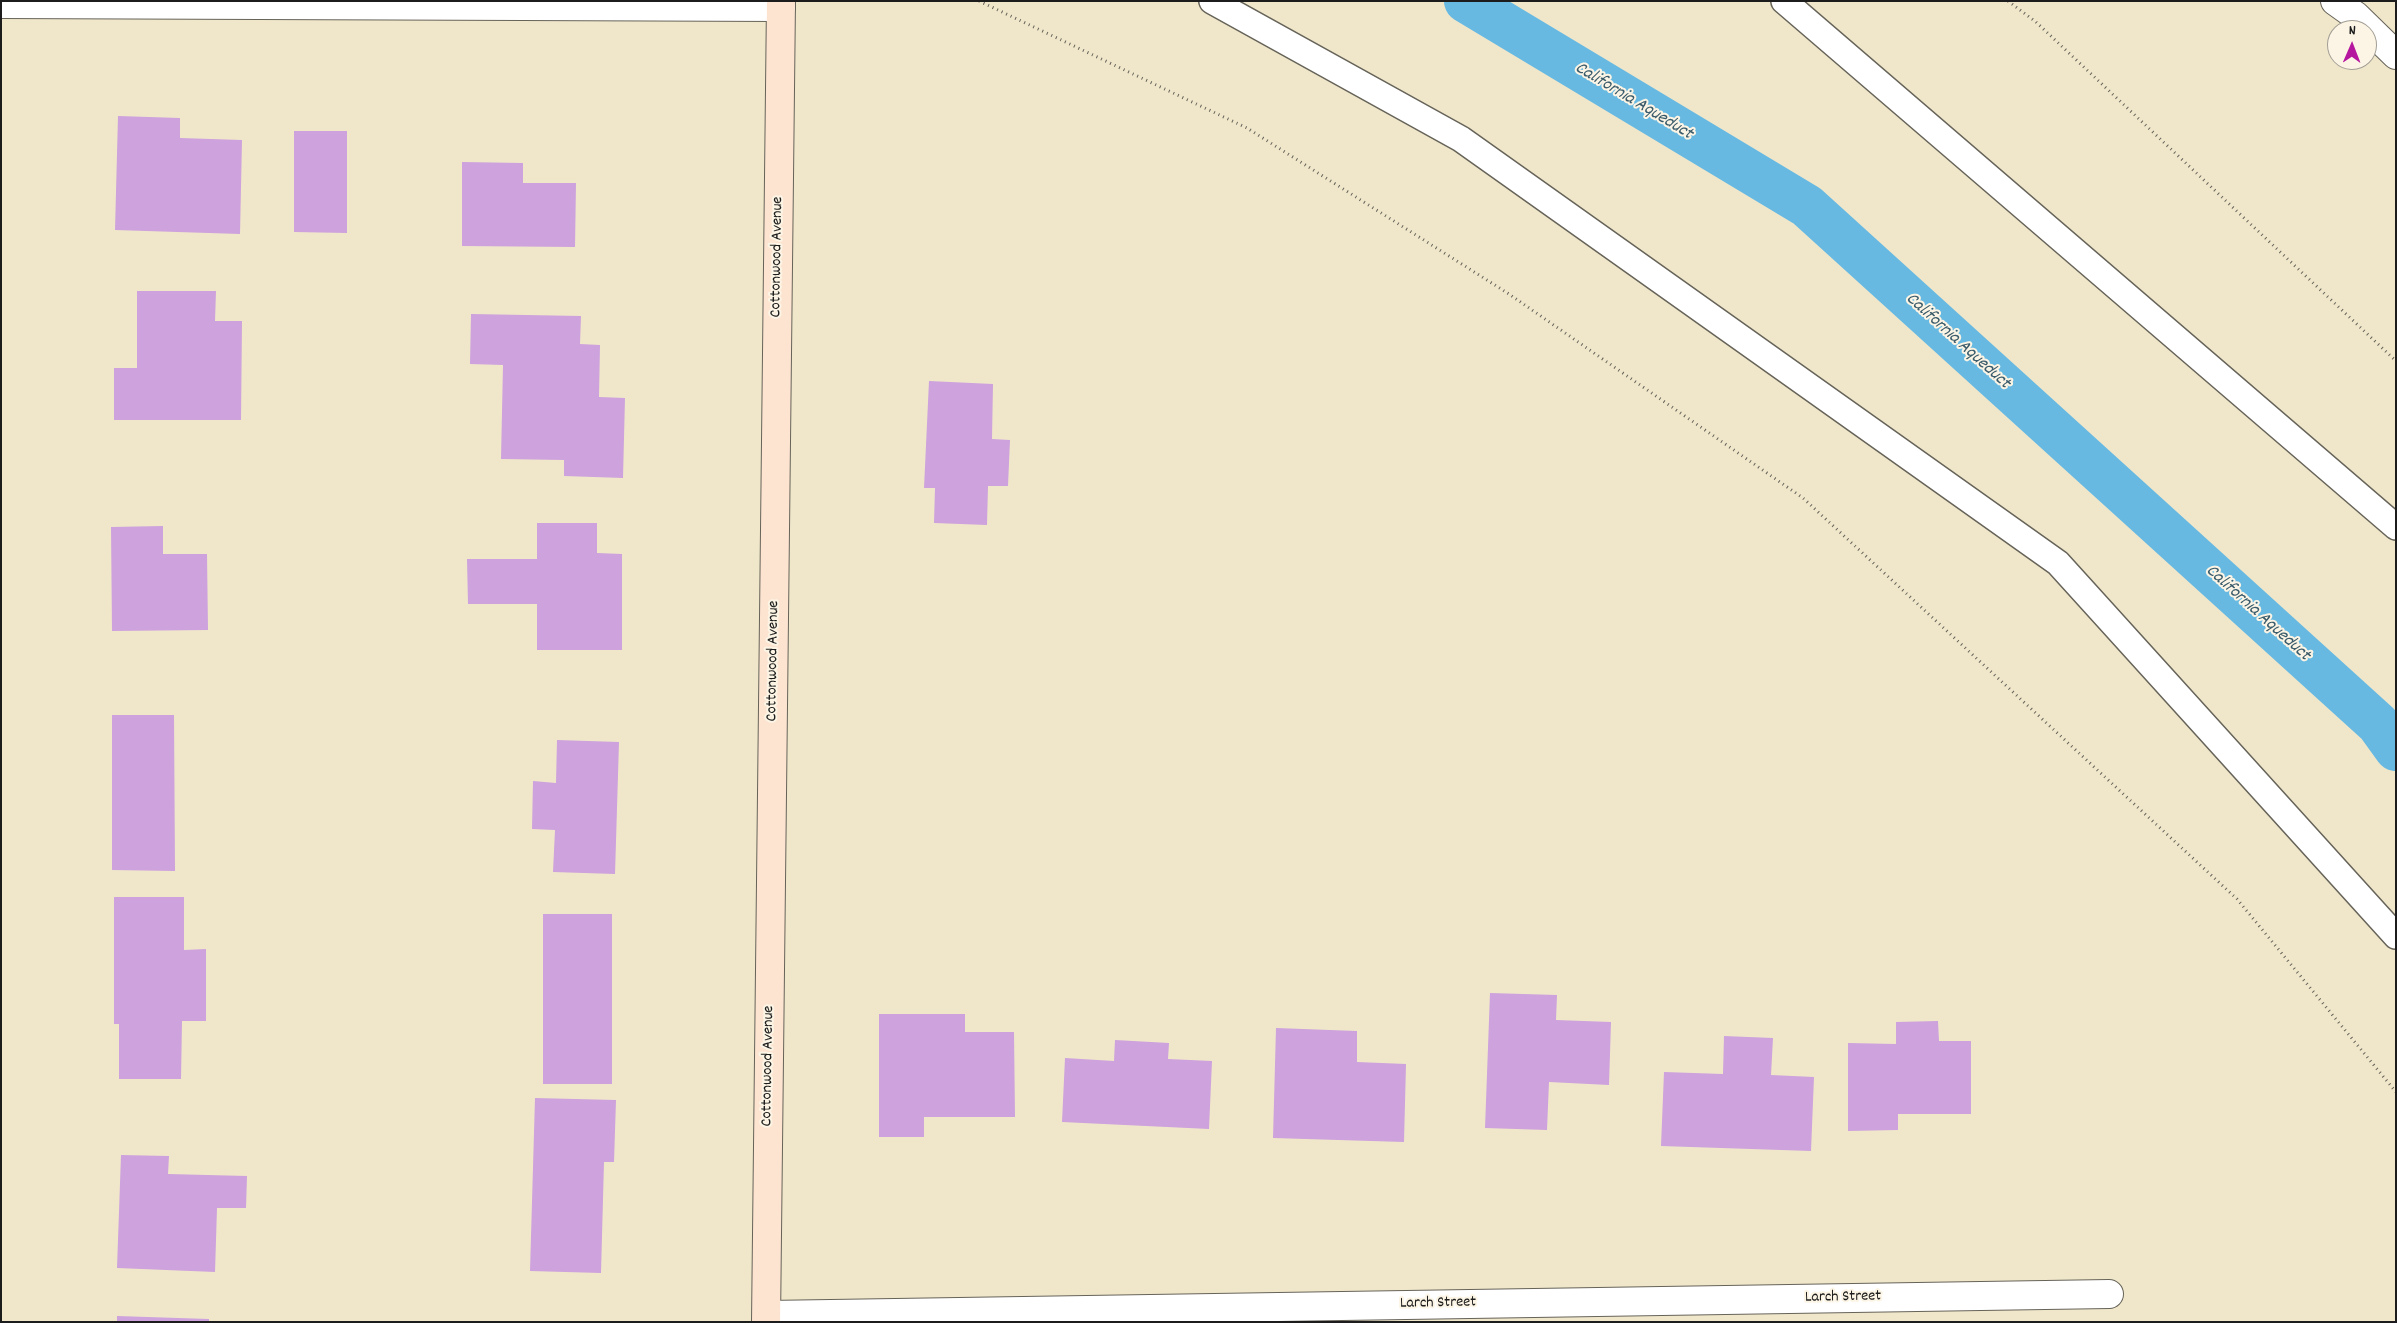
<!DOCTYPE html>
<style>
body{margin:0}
#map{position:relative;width:2397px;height:1323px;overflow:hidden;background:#f0e7cb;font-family:Dekko,sans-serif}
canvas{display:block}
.frame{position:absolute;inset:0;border:2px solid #1c1c1c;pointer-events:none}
.north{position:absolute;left:2327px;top:20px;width:50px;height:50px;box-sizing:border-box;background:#fcf5e5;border:1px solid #a29e95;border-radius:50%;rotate:1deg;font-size:14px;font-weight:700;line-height:20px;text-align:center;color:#1c1c1c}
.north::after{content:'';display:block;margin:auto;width:18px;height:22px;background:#b5179e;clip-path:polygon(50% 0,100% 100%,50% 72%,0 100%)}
</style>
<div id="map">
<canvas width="2397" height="1323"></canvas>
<div class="frame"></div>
<div class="north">N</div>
</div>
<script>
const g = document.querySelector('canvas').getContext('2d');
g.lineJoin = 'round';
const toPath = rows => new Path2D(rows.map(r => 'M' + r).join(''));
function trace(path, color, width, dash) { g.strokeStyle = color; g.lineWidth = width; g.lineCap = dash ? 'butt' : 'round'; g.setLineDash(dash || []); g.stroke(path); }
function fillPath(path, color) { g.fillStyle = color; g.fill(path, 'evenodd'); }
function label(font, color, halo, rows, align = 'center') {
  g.font = font + ' Dekko,sans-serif'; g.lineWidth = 4; g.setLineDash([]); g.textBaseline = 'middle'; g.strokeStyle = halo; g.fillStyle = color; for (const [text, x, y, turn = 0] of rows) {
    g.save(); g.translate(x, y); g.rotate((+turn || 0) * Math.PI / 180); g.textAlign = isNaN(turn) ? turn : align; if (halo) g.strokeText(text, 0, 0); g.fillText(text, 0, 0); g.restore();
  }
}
trace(toPath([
 [1466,1,1807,206,2378,724,2396,749]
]), '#67b9e2', 44);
fillPath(toPath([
 [118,116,180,118,180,138,242,140,240,234,115,230],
 [294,131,347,131,347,233,294,232],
 [462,162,523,163,523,183,576,183,575,247,462,246],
 [137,291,216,291,215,321,242,321,241,420,114,420,114,368,137,368],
 [471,314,581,316,580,344,600,345,599,397,625,398,623,478,564,476,564,460,501,459,503,365,470,364],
 [929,381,993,384,992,439,1010,440,1008,486,988,486,987,525,934,523,935,488,924,488],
 [537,523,597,523,597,553,622,554,622,650,537,650,537,604,468,604,467,559,537,559],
 [163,526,163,554,207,554,208,630,112,631,111,527],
 [112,715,174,715,175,871,112,870],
 [557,740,619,742,615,874,553,872,555,830,532,829,533,781,556,783],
 [114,897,184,897,184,950,206,949,206,1021,182,1021,181,1079,119,1079,119,1024,114,1024],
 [543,914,612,914,612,1084,543,1084],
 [1490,993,1557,995,1556,1020,1611,1022,1609,1085,1549,1082,1547,1130,1485,1128],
 [879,1014,965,1014,965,1032,1014,1032,1015,1117,924,1117,924,1137,879,1137],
 [1938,1021,1939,1041,1971,1041,1971,1114,1898,1114,1898,1130,1848,1131,1848,1043,1896,1044,1896,1022],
 [1276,1028,1357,1031,1357,1062,1406,1064,1404,1142,1273,1138],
 [1724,1036,1773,1038,1771,1075,1814,1077,1811,1151,1661,1146,1664,1072,1723,1074],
 [1115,1040,1169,1043,1168,1059,1212,1061,1209,1129,1062,1122,1065,1058,1114,1061],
 [535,1098,616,1100,614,1162,604,1162,601,1273,530,1271],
 [121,1155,169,1156,168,1174,247,1176,246,1208,217,1208,215,1272,117,1268],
 [117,1316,209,1319,209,1322,117,1322]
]), '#cda2dd');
const lane = toPath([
 [1212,1,1461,139,2058,563,2396,936],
 [1784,1,2396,527]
]);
const street = toPath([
 [2335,1,2356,16,2396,55],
 [1,4,781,7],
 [767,1315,2109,1294]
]);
const secondary = toPath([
 [766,1322,781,1]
]);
trace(lane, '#666359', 28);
trace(street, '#666359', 30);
trace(secondary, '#666359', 30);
trace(toPath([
 [979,1,1247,128,1509,294,1803,498,2237,899,2396,1092],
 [2008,1,2036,22,2396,361]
]), '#666359', 3, [1, 4]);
trace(lane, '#fff', 25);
trace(street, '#fff', 28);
trace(secondary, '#fde4d1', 28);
label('16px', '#1c1c1c', '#fcf5e5', [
 ["Cottonwood Avenue",778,257,-89],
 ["Cottonwood Avenue",774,661,-89],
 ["Cottonwood Avenue",769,1066,-89],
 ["Larch Street",1843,1298,-1],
 ["Larch Street",1438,1304,-1]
]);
label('italic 18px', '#3a5b6b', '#fcf5e5', [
 ["California Aqueduct",1633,102,31],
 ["California Aqueduct",1957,342,42],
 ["California Aqueduct",2257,614,42]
]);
</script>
